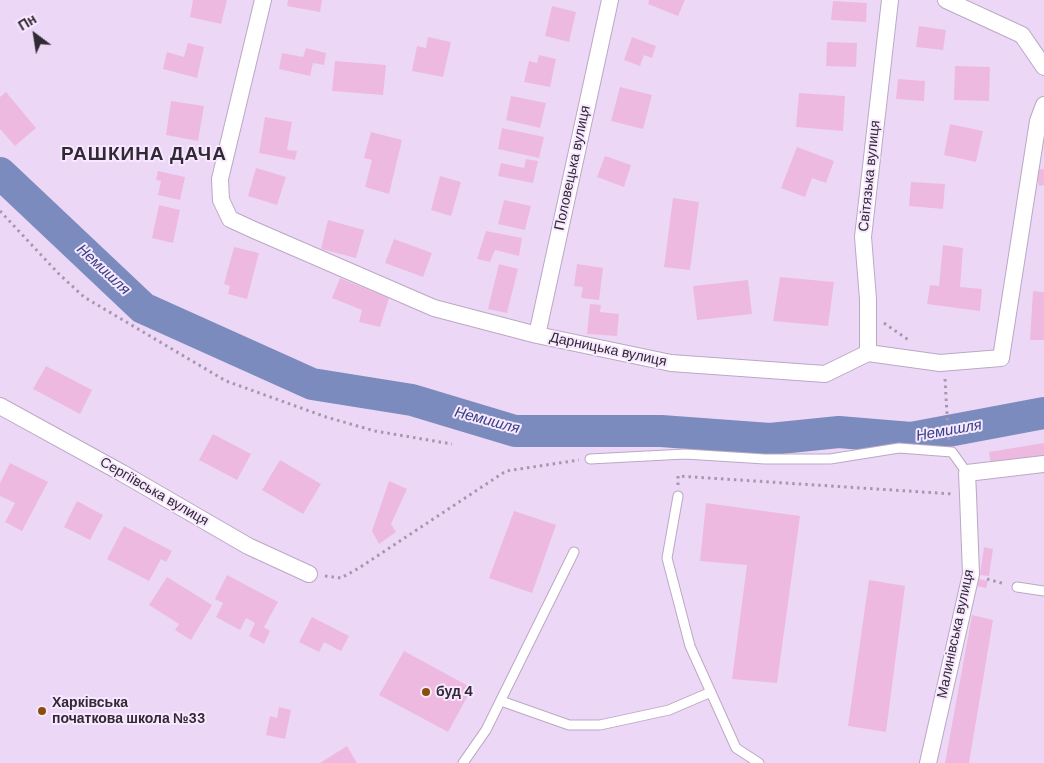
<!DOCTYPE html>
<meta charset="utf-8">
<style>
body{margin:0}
#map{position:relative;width:1044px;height:763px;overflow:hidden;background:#ecd8f6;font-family:"DM Sans",sans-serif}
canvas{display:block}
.north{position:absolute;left:10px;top:10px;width:50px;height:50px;-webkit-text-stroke:4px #f7e7ff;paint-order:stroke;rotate:329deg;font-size:14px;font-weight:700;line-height:20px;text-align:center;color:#312934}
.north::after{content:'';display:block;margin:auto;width:18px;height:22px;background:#312934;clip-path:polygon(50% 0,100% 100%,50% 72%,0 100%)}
</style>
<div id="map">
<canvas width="1044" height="763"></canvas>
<div class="north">Пн</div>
</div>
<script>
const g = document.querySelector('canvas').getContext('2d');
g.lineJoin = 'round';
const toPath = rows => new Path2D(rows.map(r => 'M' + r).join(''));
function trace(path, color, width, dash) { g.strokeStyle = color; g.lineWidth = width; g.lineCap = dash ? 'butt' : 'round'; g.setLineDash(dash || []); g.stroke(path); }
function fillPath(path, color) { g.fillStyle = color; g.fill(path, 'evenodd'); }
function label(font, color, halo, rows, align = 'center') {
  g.font = font + ' "DM Sans",sans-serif'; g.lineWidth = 4; g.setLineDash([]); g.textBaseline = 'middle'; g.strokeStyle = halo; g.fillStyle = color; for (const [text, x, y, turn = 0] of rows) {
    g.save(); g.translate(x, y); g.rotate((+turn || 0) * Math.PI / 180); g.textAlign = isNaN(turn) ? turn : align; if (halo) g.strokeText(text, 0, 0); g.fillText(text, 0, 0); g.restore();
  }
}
trace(toPath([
 [0,173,143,308,312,384,412,400,515,431,661,431,770,439,839,432,911,438,1044,413]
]), '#7c8bbe', 32);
fillPath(toPath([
 [193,0,227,0,221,24,190,17],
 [288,0,322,0,320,12,287,6],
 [649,0,685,0,678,16,648,4],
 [833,1,867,3,866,22,831,20],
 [552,6,576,12,569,42,545,36],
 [919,26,946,30,943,50,916,47],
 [428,37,451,42,443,77,412,71,417,46,426,48],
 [632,37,656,46,652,58,644,55,640,66,624,60],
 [827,42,857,43,856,67,826,66],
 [188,43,204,47,197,78,163,69,167,52,184,57],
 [306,48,326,53,324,65,313,63,310,76,279,69,282,53,303,57],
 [539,55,556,59,550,87,524,82,529,61,537,63],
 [335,61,386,65,383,95,332,91],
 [955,66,990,67,989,101,954,100],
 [898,79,925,81,924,101,896,99],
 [620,87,652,95,643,129,611,121],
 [6,92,36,128,15,146,0,129,0,97],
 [799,93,845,96,843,131,796,127],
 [511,96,546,103,540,128,506,120],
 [171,101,204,106,198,141,166,135],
 [265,117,292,122,287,150,297,151,295,160,259,153],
 [950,124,983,131,976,162,944,155],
 [502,128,544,137,539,158,498,149],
 [371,132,402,140,389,194,365,187,372,160,364,158],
 [797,147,834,161,826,183,812,178,805,197,781,188],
 [605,156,631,165,624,187,597,177],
 [526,159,538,161,533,183,498,176,501,163,524,168],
 [256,168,286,177,277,205,248,196],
 [1044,169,1044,185,1039,186,1036,170],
 [158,171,185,177,180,200,158,195,161,181,156,180],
 [440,176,461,182,451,216,431,210],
 [911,182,945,184,943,209,909,206],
 [673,198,699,202,690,270,664,267],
 [504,200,531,206,525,230,498,224],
 [159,205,180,210,173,243,152,238],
 [328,220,364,230,356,258,321,249],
 [486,231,522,238,519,256,495,250,490,262,477,259],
 [394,239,432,253,423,277,385,263],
 [943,245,963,248,960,287,982,289,980,311,927,304,930,285,939,286],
 [234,247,259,253,247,299,228,294,230,286,224,284],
 [499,264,518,269,507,313,488,309],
 [577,264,603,268,599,300,581,298,583,287,574,286],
 [780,277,834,282,828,326,773,321],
 [340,278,389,298,380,327,359,322,362,310,332,298],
 [748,280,752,314,697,320,693,286],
 [1033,291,1044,292,1044,340,1030,340],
 [590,304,601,305,600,312,619,314,617,336,587,334],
 [46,366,92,390,80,414,33,389],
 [213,434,251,454,237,480,199,460],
 [1044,443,1044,460,991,467,989,452],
 [280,460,321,484,303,514,262,490],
 [10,463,48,482,22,531,5,522,15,503,0,496,0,483],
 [389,481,407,489,391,524,396,532,379,544,372,531],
 [77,501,103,515,90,540,64,527],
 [706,503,800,516,777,683,732,679,747,565,700,561],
 [514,511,556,525,532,593,489,578],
 [124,526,172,551,166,562,161,559,149,581,107,559],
 [984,547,993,549,989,576,980,575],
 [227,575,278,602,264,627,270,631,264,644,249,636,255,623,246,618,240,630,216,617,223,603,215,599],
 [167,577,212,605,191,640,175,630,179,624,149,605],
 [979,579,988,581,986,588,977,586],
 [869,580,905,586,886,732,848,726],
 [972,615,993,620,969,763,945,763],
 [312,617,349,636,341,651,324,642,319,652,299,642],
 [404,651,472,688,448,732,379,695],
 [279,707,291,710,285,739,266,735,270,716,277,718],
 [347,746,357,763,320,763]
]), '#eeb9e0');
const service = toPath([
 [590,459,685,454,765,459,830,459,899,448,952,452,967,473],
 [678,496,667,558,690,646,736,748,759,763],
 [1017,587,1044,591],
 [501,701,569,725,600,725,669,710,711,692],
 [463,763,486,730,574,552]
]);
const minor = toPath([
 [263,0,220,179,221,200,230,219,254,230,434,308,537,335,671,363,825,374,868,353,940,363,1001,358,1038,121,1044,105],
 [946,0,1022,35,1044,67],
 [537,335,610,0],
 [868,353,868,299,863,237,890,0],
 [0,406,122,473,248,546,309,574],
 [928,763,971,574,968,495,967,473,1044,464]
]);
trace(service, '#bba8c4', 11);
trace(minor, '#bba8c4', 18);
trace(toPath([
 [0,211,58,273,84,297,226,381,326,417,375,431,452,444],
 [884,323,910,341],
 [945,379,948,432,949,440],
 [678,485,678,476,953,494],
 [325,576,341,578,359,568,506,471,579,460],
 [987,579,1005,584]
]), '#a697ae', 3, [2.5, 4]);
trace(service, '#fff', 9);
trace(minor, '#fff', 16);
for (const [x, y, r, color] of [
 [426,692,5,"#894e0a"],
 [42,711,5,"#894e0a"]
]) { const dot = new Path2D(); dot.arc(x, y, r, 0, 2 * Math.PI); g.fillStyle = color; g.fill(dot); trace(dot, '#f7e7ff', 2); }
label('14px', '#312934', '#f7e7ff', [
 ["Половецька вулиця",573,168,-78],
 ["Світязька вулиця",870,176,-84],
 ["Дарницька вулиця",608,350,12],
 ["Сергіївська вулиця",154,492,30],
 ["Малинівська вулиця",956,634,-78]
]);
label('bold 14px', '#312934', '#f7e7ff', [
 ["буд 4",436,692],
 ["Харківська",52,703],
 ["початкова школа №33",52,719]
], 'left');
label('italic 15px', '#344182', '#f7e7ff', [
 ["Немишля",103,270,43],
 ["Немишля",487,421,15],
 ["Немишля",949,431,-10]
]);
g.letterSpacing = '1px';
label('bold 19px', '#312934', '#f7e7ff', [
 ["РАШКИНА ДАЧА",144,155]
]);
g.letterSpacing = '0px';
</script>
